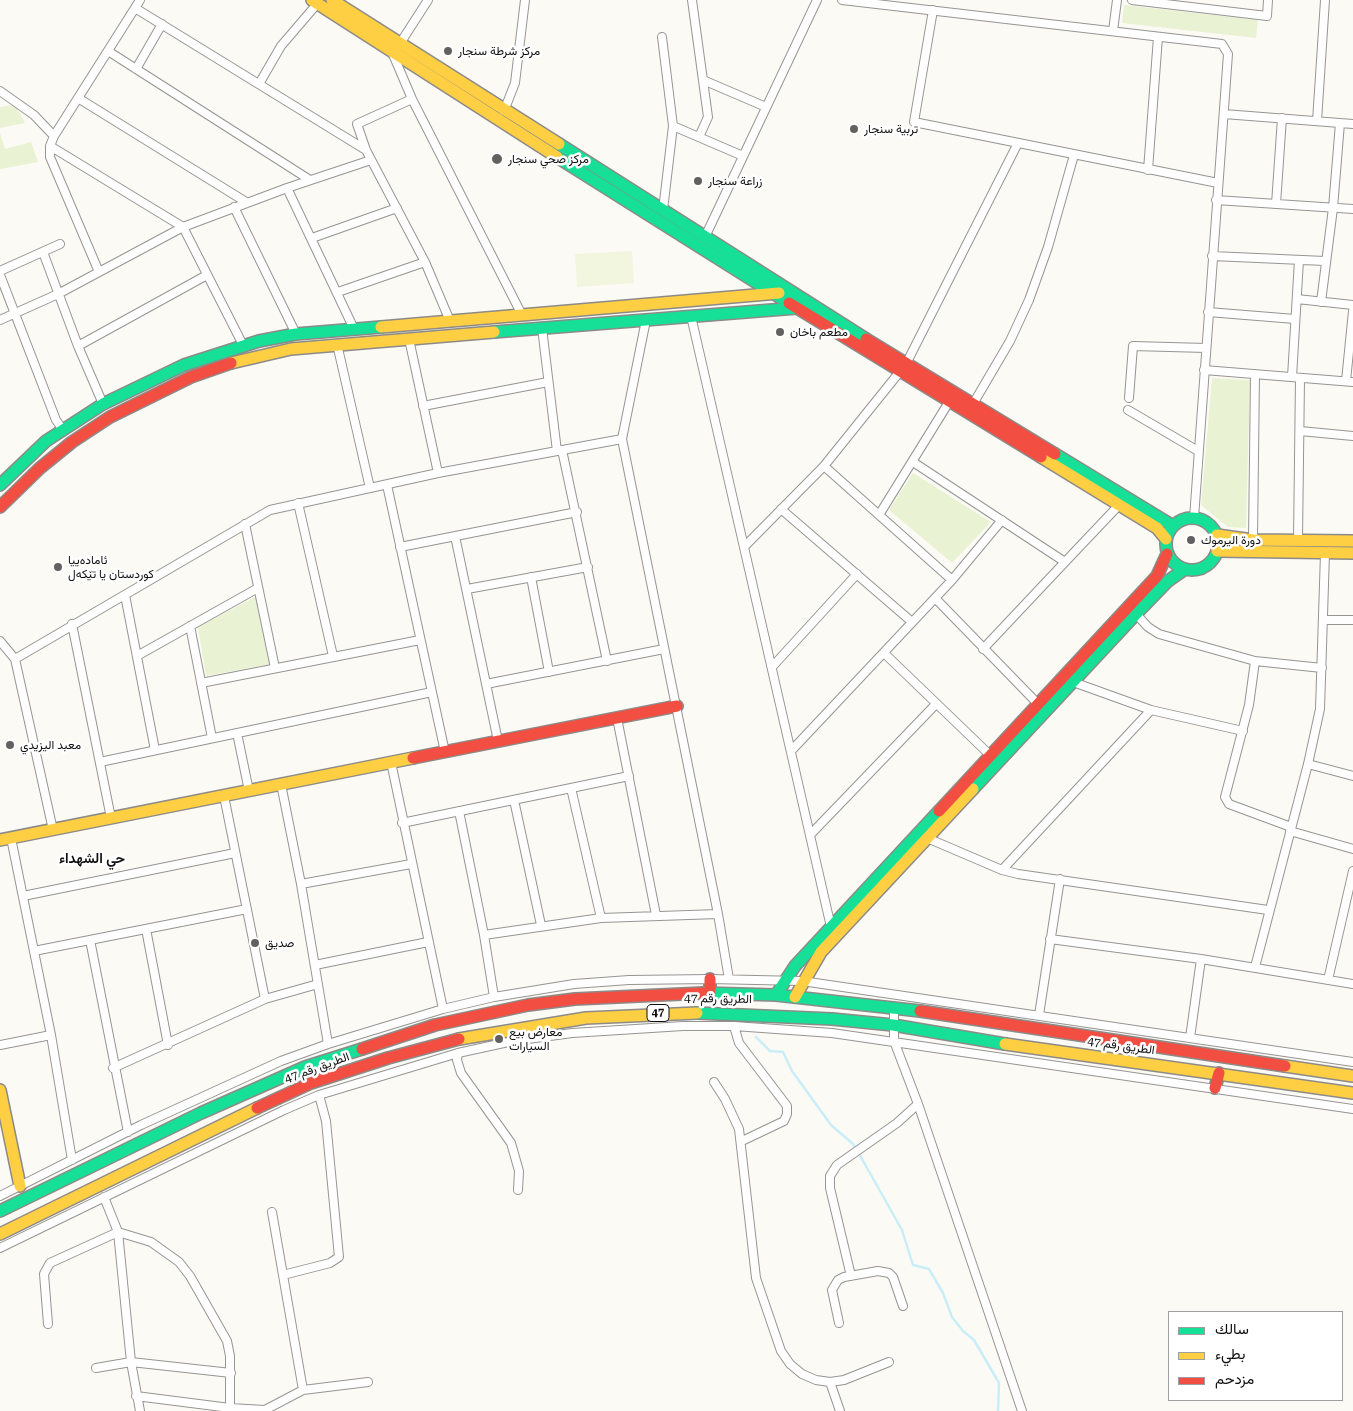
<!DOCTYPE html>
<meta charset="utf-8">
<style>
body{margin:0}
#map{position:relative;width:1353px;height:1411px;overflow:hidden;background:#fcfaf5;font-family:"Roboto Serif",Vazirmatn,serif}
canvas{display:block}
.legend{position:absolute;left:1168px;top:1311px;width:175px;height:90px;box-sizing:border-box;background:#fff;border:1px solid #9f9f9f;margin:0;padding:6px 9px;list-style:none;font-size:15px;color:#0f0f0f}
.legend li{display:flex;align-items:center;gap:10px;height:25px}
.legend b{width:25px;border:1px solid #9f9f9f}
</style>
<div id="map">
<canvas width="1353" height="1411"></canvas>
<ul class="legend">
<li><b style="height:6px;background:#16e098"></b>سالك</li>
<li><b style="height:6px;background:#ffcf43"></b>بطيء</li>
<li><b style="height:6px;background:#f24e42"></b>مزدحم</li>
</ul>
</div>
<script>
const g = document.querySelector('canvas').getContext('2d');
g.lineJoin = 'round';
function fillPath(path, color) { g.fillStyle = color; g.fill(path, 'evenodd'); }
const toPath = rows => new Path2D(rows.map(r => 'M' + r).join(''));
function trace(path, color, width, dash) { g.strokeStyle = color; g.lineWidth = width; g.lineCap = dash ? 'butt' : 'round'; g.setLineDash(dash || []); g.stroke(path); }
function label(font, color, halo, rows, align = 'center') {
  g.font = font + ' "Roboto Serif",Vazirmatn,serif'; g.lineWidth = 5; g.setLineDash([]); g.textBaseline = 'middle'; g.strokeStyle = halo; g.fillStyle = color; for (const [text, x, y, turn = 0] of rows) {
    g.save(); g.translate(x, y); g.rotate((+turn || 0) * Math.PI / 180); g.textAlign = isNaN(turn) ? turn : align; if (halo) g.strokeText(text, 0, 0); g.fillText(text, 0, 0); g.restore();
  }
}
fillPath(toPath([
 [1124,5,1258,20,1256,38,1122,23],
 [15,105,25,123,0,128,0,107],
 [0,133,5,149,31,142,38,162,0,169],
 [1212,378,1250,380,1246,528,1228,527,1201,505],
 [913,473,991,522,952,563,889,510],
 [257,596,270,664,206,676,198,627]
]), '#eaf2d4');
fillPath(toPath([
 [632,251,634,283,577,287,575,254]
]), '#f3f6de');
trace(toPath([
 [756,1037,770,1051,783,1052,792,1071,831,1125,853,1144,862,1159,902,1230,913,1265,929,1269,943,1293,952,1317,963,1331,974,1340,999,1383,998,1411]
]), '#caeef8', 2.5);
const street = toPath([
 [140,0,54,136,50,146,183,227,243,345],
 [692,0,708,117,699,137],
 [842,0,1222,44,1228,54,1194,518],
 [1132,0,1267,16,1268,0],
 [135,8,366,150],
 [933,10,914,122,1218,183],
 [1113,31,1117,0],
 [662,37,673,126,663,210],
 [401,42,428,0],
 [108,51,310,180],
 [392,52,412,99,522,315],
 [136,69,162,24],
 [703,80,766,107],
 [259,84,281,46,317,4],
 [0,91,34,115,54,136],
 [78,98,246,202],
 [412,99,357,124,366,150,425,262,450,321],
 [504,111,515,83,525,0],
 [1224,114,1353,124],
 [1317,121,1325,0],
 [673,126,743,156],
 [50,146,50,157,99,272],
 [1148,170,1158,37],
 [287,188,354,329],
 [1216,200,1353,209],
 [1276,204,1282,118],
 [234,207,296,334],
 [705,237,817,0],
 [312,238,397,208],
 [43,252,78,346,103,404],
 [1212,256,1325,261],
 [0,271,60,244],
 [0,275,56,420,63,430],
 [338,292,425,262],
 [1297,299,1353,305],
 [1321,302,1333,208,1340,123],
 [1208,312,1295,319],
 [691,316,831,927],
 [0,320,58,294,183,227,287,188,371,160],
 [646,320,622,439,718,914,729,979],
 [542,328,557,451],
 [409,339,438,473],
 [337,344,370,488],
 [78,346,207,275],
 [1204,370,1353,382],
 [1292,377,1299,260],
 [1346,381,1353,311],
 [1129,398,1133,346,1206,348],
 [973,404,1010,341,1029,300,1048,247,1074,155],
 [423,406,548,382],
 [1128,410,1198,451],
 [1300,431,1353,436],
 [562,450,607,661],
 [913,462,1065,562,1120,504],
 [824,466,952,580],
 [387,485,445,752],
 [298,503,333,656],
 [781,509,912,622],
 [879,515,949,402],
 [245,524,275,668],
 [455,536,498,741],
 [1253,540,1255,374],
 [1298,540,1300,378],
 [400,547,577,512],
 [744,547,824,466,906,364,1018,143],
 [531,577,549,672],
 [467,589,588,567],
 [125,595,155,750],
 [935,598,1040,706],
 [1136,614,1148,627,1159,634,1255,661,1322,668],
 [1324,620,1353,620],
 [72,624,111,818],
 [190,626,212,738],
 [0,641,15,659,53,830],
 [983,649,1065,562],
 [884,653,991,756],
 [137,656,258,588],
 [15,659,270,510,438,473,622,439],
 [1255,661,1249,705,1225,797,1229,804,1291,827],
 [772,667,857,574],
 [1073,682,1151,710,1243,731],
 [201,683,420,640],
 [486,684,664,649],
 [617,718,656,915],
 [237,733,249,791],
 [791,751,952,580,1002,520],
 [100,762,432,692],
 [391,762,443,1009],
 [1308,764,1353,776],
 [281,784,301,884,328,1044],
 [571,788,601,918],
 [224,796,265,999],
 [514,800,541,925],
 [459,811,484,935,494,997],
 [402,823,629,776],
 [1290,831,1353,849],
 [810,835,936,704],
 [11,838,51,1035,72,1160],
 [927,838,1002,870,1018,874,1268,910],
 [1002,870,1151,710],
 [301,884,411,864],
 [23,896,235,853],
 [146,929,168,1045],
 [484,935,601,918,718,914],
 [1050,939,1201,959,1353,984],
 [90,940,128,1132],
 [34,951,247,909],
 [315,965,428,942],
 [1255,967,1308,764,1320,709,1325,553],
 [1328,980,1353,871],
 [894,1007,894,1041,918,1104,1022,1411],
 [1039,1015,1060,879],
 [734,1026,739,1043,787,1106,787,1114,784,1121,742,1141],
 [1190,1038,1201,959],
 [0,1045,51,1035],
 [458,1053,457,1060,461,1073,511,1143,519,1171,518,1190],
 [113,1068,265,999,318,984],
 [714,1082,725,1099,739,1129,756,1278,781,1351,790,1364,802,1374,816,1380,830,1382,844,1380,889,1362],
 [0,1196,141,1125,281,1061,328,1044,443,1009,494,997,574,984,629,980,710,979,802,981,1353,1062],
 [104,1197,118,1232,131,1362,140,1411],
 [272,1212,303,1390],
 [0,1248,284,1110,319,1095,458,1053,513,1041,572,1033,683,1026,734,1026,832,1033,1353,1109],
 [283,1275,330,1263,339,1257,326,1121,319,1095],
 [851,1276,830,1188,830,1176,837,1165,897,1123,918,1104],
 [839,1323,832,1290,838,1280,844,1277,878,1271,889,1273,893,1277,903,1306],
 [48,1324,44,1274,50,1263,118,1232,151,1242,179,1262,190,1276,227,1341,230,1356,230,1408],
 [96,1368,131,1362,231,1373],
 [830,1382,840,1411],
 [136,1396,230,1408,265,1410,303,1390,368,1382]
]);
const fast = toPath([
 [559,144,866,339],
 [557,157,789,303],
 [494,332,797,308],
 [1055,454,1173,526],
 [0,485,46,441,103,404,184,365,259,341,296,334,381,327],
 '1166 544a26 26 0 1 1 52 0a26 26 0 1 1-52 0Z',
 [973,789,1136,614,1168,581,1185,569],
 [703,993,776,995,920,1011],
 [776,995,795,966,939,811],
 [697,1013,832,1019,893,1025,1005,1044],
 [0,1211,201,1113,305,1067,362,1049]
]);
const slow = toPath([
 [312,0,557,157],
 [332,0,559,144],
 [381,327,779,293],
 [231,363,291,349,494,332],
 [1041,457,1157,528,1166,539],
 [1217,535,1253,540,1353,541],
 [1217,551,1353,553],
 [0,840,413,758],
 [795,997,821,952,973,789],
 [459,1039,586,1018,697,1013],
 [1005,1044,1353,1093],
 [1285,1066,1353,1076],
 [0,1090,20,1186],
 [0,1234,257,1108]
]);
const jam = toPath([
 [789,303,1041,457],
 [866,339,1055,454],
 [0,507,40,468,72,442,110,417,191,377,231,363],
 [413,758,677,706],
 [939,811,1157,576,1167,554],
 [710,979,710,993],
 [920,1011,1285,1066],
 [362,1049,435,1025,528,1005,575,999,703,993],
 [1215,1088,1219,1073],
 [257,1108,311,1083,388,1058,459,1039]
]);
trace(street, '#969593', 10);
trace(fast, '#8c8b89', 14);
trace(slow, '#8c8b89', 14);
trace(jam, '#8c8b89', 14);
trace(street, '#fffefe', 8);
trace(fast, '#16e098', 11);
trace(slow, '#ffcf43', 11);
trace(jam, '#f24e42', 11);
for (const [x, y, r, color] of [
 [448,51,5,"#626160"],
 [854,129,5,"#626160"],
 [497,159,6,"#626160"],
 [698,181,5,"#626160"],
 [780,332,5,"#626160"],
 [1191,540,5,"#626160"],
 [58,567,5,"#626160"],
 [10,745,5,"#626160"],
 [255,943,5,"#626160"],
 [499,1039,5,"#626160"]
]) { const dot = new Path2D(); dot.arc(x, y, r, 0, 2 * Math.PI); g.fillStyle = color; g.fill(dot); trace(dot, '#fff', 2); }
for (const [x, y, w] of [
 [658,1013,22]
]) { const box = new Path2D(); box.roundRect(x - w / 2, y - 8.5, w, 17, 4); g.fillStyle = '#fff'; g.fill(box); trace(box, '#0f0f0f', 1); }
label('bold 11px', '#0f0f0f', null, [
 ["47",658,1013]
]);
label('12px', '#0f0f0f', '#fff', [
 ["مركز شرطة سنجار",458,51],
 ["تربية سنجار",864,129],
 ["مركز صحي سنجار",508,159],
 ["زراعة سنجار",708,181],
 ["مطعم باخان",790,332],
 ["دورة اليرموك",1201,540],
 ["ئامادەییا",68,560],
 ["کوردستان یا تێکەل",68,574],
 ["معبد اليزيدي",20,745],
 ["صديق",265,943],
 ["معارض بيع",509,1032],
 ["السيارات",509,1046]
], 'left');
label('12px', '#0f0f0f', '#fff', [
 ["الطريق رقم 47",718,999,1],
 ["الطريق رقم 47",1121,1046,8],
 ["الطريق رقم 47",317,1068,-20]
]);
label('bold 14px', '#0f0f0f', '#fff', [
 ["حي الشهداء",92,859]
]);
</script>
